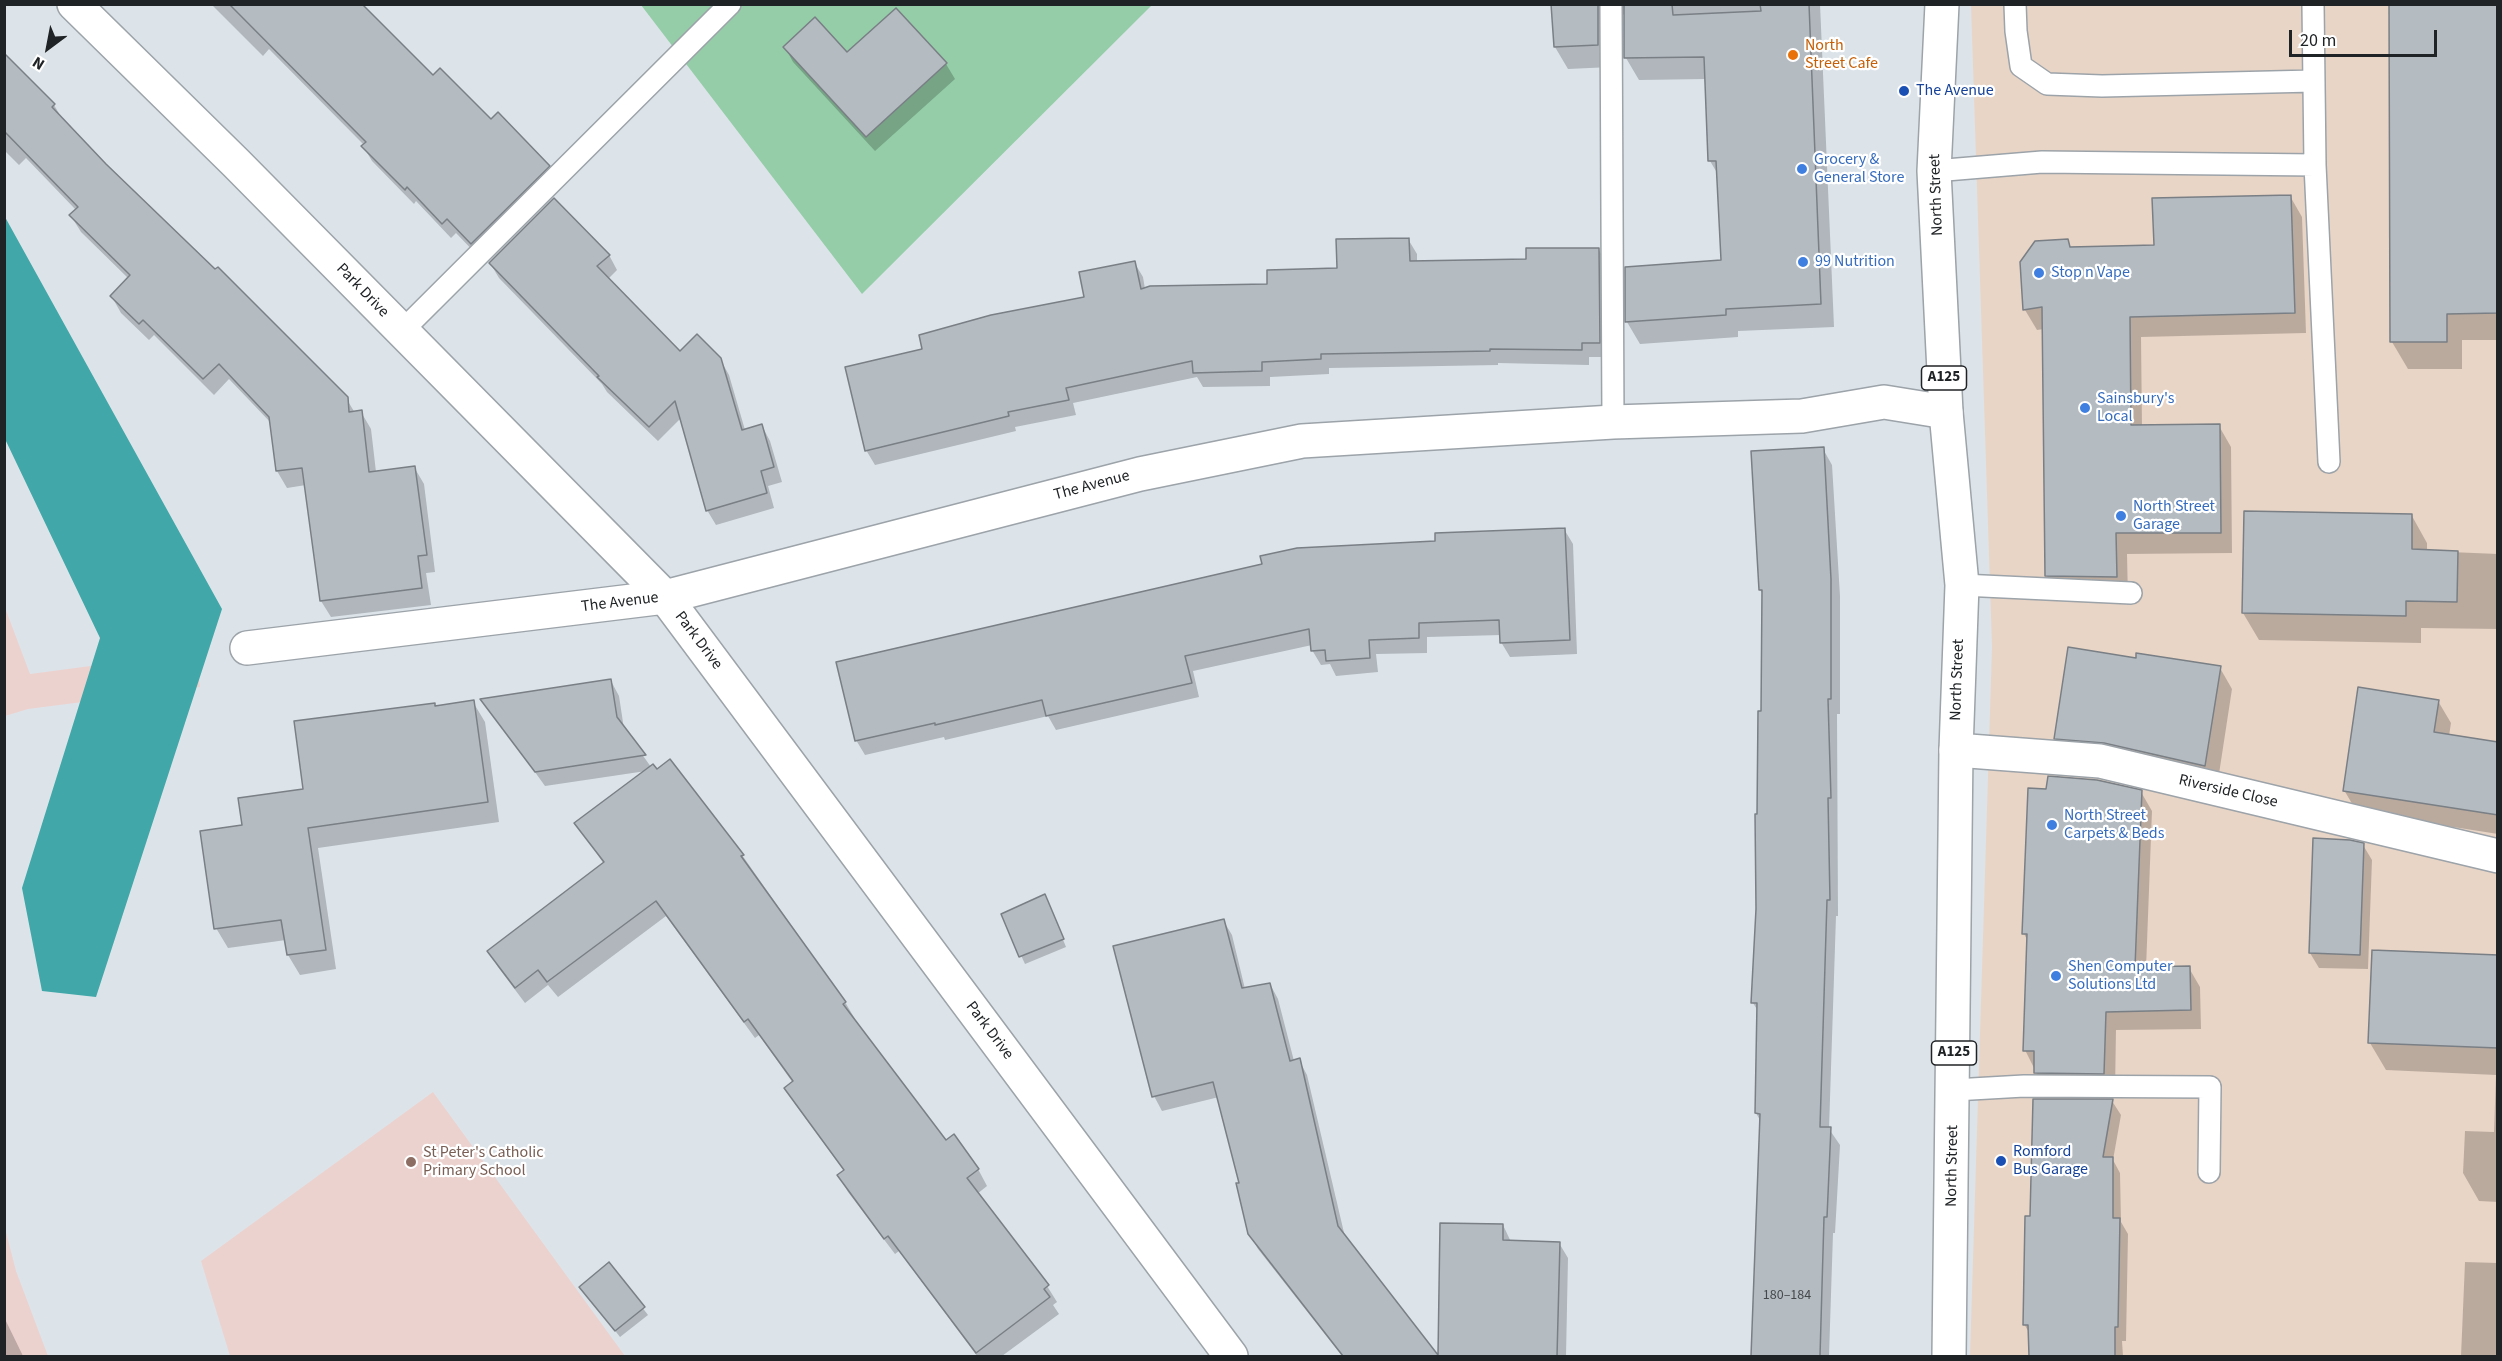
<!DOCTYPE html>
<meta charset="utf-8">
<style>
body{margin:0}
#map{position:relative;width:2502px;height:1361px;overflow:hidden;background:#dce4ea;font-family:"Source Sans 3",sans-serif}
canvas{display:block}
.frame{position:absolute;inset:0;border:6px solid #202325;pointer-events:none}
.north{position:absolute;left:18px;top:18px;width:60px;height:60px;-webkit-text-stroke:4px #fff;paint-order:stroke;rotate:212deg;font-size:16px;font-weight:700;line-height:24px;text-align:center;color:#202325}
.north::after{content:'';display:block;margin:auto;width:21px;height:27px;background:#202325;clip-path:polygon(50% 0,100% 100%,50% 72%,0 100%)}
.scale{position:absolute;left:2289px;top:30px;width:148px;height:27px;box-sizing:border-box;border:3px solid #202325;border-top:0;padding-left:8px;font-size:18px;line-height:21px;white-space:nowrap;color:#202325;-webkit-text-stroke:4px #fff;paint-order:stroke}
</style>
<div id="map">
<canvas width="2502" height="1361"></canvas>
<div class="frame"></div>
<div class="north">N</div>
<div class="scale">20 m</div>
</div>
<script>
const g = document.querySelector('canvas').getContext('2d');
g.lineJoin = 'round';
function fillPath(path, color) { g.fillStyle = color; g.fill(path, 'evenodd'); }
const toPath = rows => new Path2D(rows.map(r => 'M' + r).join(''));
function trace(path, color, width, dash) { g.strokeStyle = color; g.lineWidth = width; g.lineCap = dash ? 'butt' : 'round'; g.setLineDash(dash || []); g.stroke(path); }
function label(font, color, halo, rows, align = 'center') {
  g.font = font + ' "Source Sans 3",sans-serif'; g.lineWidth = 4.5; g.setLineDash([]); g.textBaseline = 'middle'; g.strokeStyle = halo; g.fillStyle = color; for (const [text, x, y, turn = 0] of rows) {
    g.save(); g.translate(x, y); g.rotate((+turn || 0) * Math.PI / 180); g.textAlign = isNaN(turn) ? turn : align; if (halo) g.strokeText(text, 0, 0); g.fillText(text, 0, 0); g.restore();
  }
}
fillPath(toPath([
 [1971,5,2497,5,2497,1356,1970,1356,1992,647]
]), '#e9d5c6');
fillPath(toPath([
 [4,605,30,674,196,652,200,687,28,709,5,716],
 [433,1092,625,1356,230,1356,201,1261],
 [5,1228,16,1271,48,1356,5,1356]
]), '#ecd2cf');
fillPath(toPath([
 [641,5,1152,5,862,294]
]), '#94cda7');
fillPath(toPath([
 [5,217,222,609,96,997,42,991,22,888,100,638,5,439]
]), '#41a7a8');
fillPath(toPath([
 [211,4,354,4,433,77,548,167,557,182,480,258,456,233,451,238,416,201,414,204,372,161,363,146,364,145,269,49,263,56],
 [1553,4,1623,4,1626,11,1626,4,1820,4,1834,327,1738,331,1738,337,1640,344,1627,322,1722,261,1719,176,1710,161,1706,79,1639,80,1626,58,1625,14,1617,16,1611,67,1568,69,1555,47],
 [2390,4,2498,4,2498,340,2462,340,2462,369,2408,369,2392,342],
 [896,10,946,64,955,79,875,151,793,62,785,47,847,54],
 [4,62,54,105,64,122,105,165,346,398,355,413,361,412,371,429,376,472,414,467,424,484,435,572,426,573,431,605,331,617,321,601,306,485,287,488,277,471,272,424,229,379,214,395,154,335,149,340,121,313,112,297,129,279,81,232,71,216,76,210,26,158,19,165,4,150],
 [2290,196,2302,217,2306,333,2141,337,2142,427,2219,426,2231,447,2232,553,2127,554,2128,598,2059,597,2047,576,2044,329,2037,330,2025,310,2021,263,2067,241,2071,249,2155,247],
 [1408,239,1417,254,1417,262,1527,261,1599,250,1607,265,1608,357,1589,357,1589,365,1498,363,1498,365,1329,368,1329,374,1270,377,1270,386,1203,387,1197,377,1073,403,1076,415,1015,427,1016,431,875,465,866,450,924,350,1086,298,1134,262,1143,277,1145,289,1269,286,1338,270],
 [609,255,617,270,608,279,680,353,720,359,729,375,745,430,762,426,770,441,782,482,768,486,774,508,716,525,707,510,681,418,658,441,607,392,602,384,499,278,490,263],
 [1823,449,1832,465,1840,596,1840,714,1837,714,1838,916,1836,916,1829,1129,1840,1145,1835,1233,1833,1233,1829,1356,1753,1356,1761,1122,1756,1113,1758,1011,1753,1003,1762,713,1763,594,1760,590],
 [2412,516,2427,543,2427,551,2498,554,2498,629,2421,628,2421,643,2259,640,2243,613],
 [1564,529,1573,544,1577,654,1510,657,1501,642,1501,635,1427,637,1427,653,1376,654,1378,672,1336,676,1330,664,1321,665,1312,650,1312,645,1193,671,1199,697,1056,730,1048,716,945,740,944,737,865,755,856,740,1437,542],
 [2137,659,2220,668,2232,689,2217,787,2068,760,2055,738],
 [611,681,619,696,624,729,651,767,742,855,845,1002,855,1019,853,1020,946,1142,978,1169,987,1186,977,1194,1047,1286,1057,1302,1053,1305,1059,1314,1002,1356,977,1356,899,1251,895,1254,848,1192,839,1176,845,1172,795,1104,786,1088,793,1083,759,1035,755,1038,666,916,558,997,548,985,525,1003,498,967,489,951,604,864,576,823,646,771,545,786,483,700],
 [2438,701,2451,723,2449,736,2498,743,2498,834,2357,812,2344,790],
 [473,702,485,722,499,822,318,848,336,969,300,975,288,955,286,940,228,948,216,928,244,826,305,790,434,704,436,707],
 [2141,792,2152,811,2146,969,2189,968,2200,987,2201,1029,2116,1030,2115,1092,2046,1092,2025,1050,2028,941,2024,934],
 [2363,845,2372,860,2368,969,2319,968,2310,953],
 [1048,903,1066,947,1025,964,1002,914],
 [1223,920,1232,935,1245,989,1270,984,1278,999,1294,1061,1299,1060,1307,1075,1345,1237,1437,1356,1342,1356,1258,1249,1249,1233,1240,1184,1219,1097,1162,1111,1154,1096],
 [2498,956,2498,1202,2479,1201,2463,1173,2465,1131,2494,1132,2496,1075,2386,1070,2370,1043],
 [2112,1101,2121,1115,2113,1160,2120,1173,2121,1222,2128,1234,2126,1341,2122,1341,2123,1356,2031,1356,2030,1334,2024,1324,2031,1217],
 [1441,1224,1503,1225,1511,1242,1559,1243,1568,1258,1566,1356,1439,1356],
 [2465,1262,2498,1263,2498,1356,2461,1356],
 [609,1264,648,1315,620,1337,581,1287],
 [4,1317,23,1356,4,1356]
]), '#0003');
const building = toPath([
 [229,4,362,4,433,75,440,68,491,119,498,112,550,166,471,244,447,219,442,224,407,187,405,190,361,146,366,142,229,4],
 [1551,4,1598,4,1598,45,1554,47,1551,4],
 [1624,4,1672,4,1673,15,1761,11,1760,4,1809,4,1821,304,1726,309,1726,315,1625,322,1625,267,1721,260,1716,161,1708,161,1704,57,1624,58,1624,4],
 [2389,4,2498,4,2498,313,2447,314,2447,342,2390,342,2389,4],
 [896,8,947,63,866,137,783,47,815,17,847,52,896,8],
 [4,53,55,104,52,107,106,164,215,269,218,267,348,397,349,412,362,410,369,472,415,466,427,555,418,556,422,588,320,601,302,468,276,471,269,417,219,364,203,379,143,320,139,324,110,296,130,275,69,215,78,207,4,131,4,53],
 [2291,195,2295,313,2130,317,2131,425,2220,424,2221,533,2116,533,2117,577,2045,576,2042,307,2023,310,2020,262,2035,241,2068,239,2070,247,2154,245,2152,198,2291,195],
 [554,198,610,255,597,266,680,351,697,334,721,358,742,430,762,424,774,467,761,471,767,493,706,511,675,401,649,427,597,377,599,376,489,263,554,198],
 [1409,238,1410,261,1526,259,1526,248,1599,248,1600,343,1582,343,1582,350,1490,349,1490,351,1321,354,1321,359,1262,362,1262,371,1193,373,1192,361,1066,388,1069,400,1008,412,1009,416,865,451,845,367,922,349,919,335,991,315,1084,297,1079,272,1135,261,1141,289,1150,286,1267,284,1267,270,1337,268,1336,239,1409,238],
 [1824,447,1831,579,1831,699,1828,699,1831,798,1828,798,1830,900,1827,900,1820,1127,1831,1127,1827,1217,1824,1217,1820,1356,1751,1356,1760,1114,1755,1113,1757,1003,1751,1003,1756,909,1755,814,1757,814,1758,711,1761,711,1762,590,1759,590,1751,451,1824,447],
 [2244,511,2412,514,2412,549,2458,551,2457,602,2406,601,2406,616,2242,613,2244,511],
 [1565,528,1570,640,1500,643,1499,620,1419,623,1419,638,1369,640,1370,658,1326,661,1325,650,1311,651,1309,629,1185,656,1192,683,1046,716,1042,700,935,725,935,723,855,741,836,662,1262,564,1260,556,1297,548,1435,541,1435,533,1565,528],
 [2068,647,2136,658,2136,653,2221,666,2205,766,2104,743,2054,739,2068,647],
 [611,679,617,717,646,755,535,772,480,699,611,679],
 [2358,687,2439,700,2434,732,2498,742,2498,815,2343,791,2358,687],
 [474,700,488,802,308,828,326,950,287,955,281,920,214,929,200,831,242,825,238,798,303,789,294,721,435,703,435,706,474,700],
 [670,759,744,855,741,856,846,1002,843,1004,946,1140,954,1134,979,1169,967,1178,1049,1285,1044,1289,1050,1297,976,1353,888,1236,884,1239,837,1175,844,1170,784,1088,793,1081,748,1019,744,1022,656,901,547,982,538,970,515,988,487,951,604,862,574,823,653,764,657,769,670,759],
 [2048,776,2097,780,2142,790,2135,967,2190,966,2191,1010,2106,1012,2104,1074,2034,1073,2034,1051,2023,1051,2027,934,2022,934,2028,788,2046,789,2048,776],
 [2313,838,2350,840,2364,843,2360,955,2309,953,2313,838],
 [1045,894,1064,939,1019,957,1001,914,1045,894],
 [1224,919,1242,988,1270,983,1290,1061,1300,1058,1338,1226,1438,1355,1440,1223,1503,1224,1503,1240,1560,1242,1557,1356,1343,1356,1248,1234,1236,1183,1239,1183,1213,1082,1152,1097,1113,946,1224,919],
 [2372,950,2498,955,2498,1048,2368,1043,2372,950],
 [2033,1099,2113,1099,2103,1157,2113,1157,2113,1218,2120,1218,2118,1327,2115,1327,2115,1356,2029,1356,2028,1325,2023,1325,2025,1216,2030,1216,2033,1099],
 [609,1262,645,1307,615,1331,579,1287,609,1262]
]);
fillPath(building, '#b4bbc1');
trace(building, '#797f85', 1.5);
const lane = toPath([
 [1611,4,1613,422],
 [2015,4,2016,31,2021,66,2047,84,2102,86,2313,81],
 [2313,4,2315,165,2329,462],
 [1934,171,2042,162,2315,165],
 [402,331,730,4],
 [1962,585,2131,593],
 [1954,1090,2024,1086,2210,1087,2209,1172]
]);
const street = toPath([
 [74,4,236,163,665,597,1231,1356],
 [247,648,665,597,1140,474,1302,441,1613,422,1802,416,1884,402,1946,412],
 [1956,750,2100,761,2498,856]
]);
const primary = toPath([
 [1942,4,1934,171,1946,412,1962,585,1956,750,1949,1356]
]);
trace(lane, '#9ca3a9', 24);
trace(street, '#9ca3a9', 36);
trace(primary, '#9ca3a9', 36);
trace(lane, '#fff', 21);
trace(street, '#fff', 33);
trace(primary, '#fff', 33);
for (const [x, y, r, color] of [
 [1793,55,6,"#e8710a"],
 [1904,91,6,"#1a4fb4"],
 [1802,169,6,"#3f7fe0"],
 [1803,262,6,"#3f7fe0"],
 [2039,273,6,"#3f7fe0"],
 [2085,408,6,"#3f7fe0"],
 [2121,516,6,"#3f7fe0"],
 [2052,825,6,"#3f7fe0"],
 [2056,976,6,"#3f7fe0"],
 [2001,1161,6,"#1a4fb4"],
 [411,1162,6,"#8d6e63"]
]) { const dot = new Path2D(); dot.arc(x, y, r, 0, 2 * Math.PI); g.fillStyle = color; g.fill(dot); trace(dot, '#fff', 2); }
label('14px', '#45494c', null, [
 ["180–184",1787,1296]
]);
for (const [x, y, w] of [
 [1944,378,45],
 [1954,1053,45]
]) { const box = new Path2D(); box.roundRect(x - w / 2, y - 12, w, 24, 4.5); g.fillStyle = '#fff'; g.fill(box); trace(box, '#202325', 1.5); }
label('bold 15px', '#202325', null, [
 ["A125",1944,378],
 ["A125",1954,1053]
]);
label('16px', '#c56008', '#fff', [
 ["North",1805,46],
 ["Street Cafe",1805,64]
], 'left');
label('16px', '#164399', '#fff', [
 ["The Avenue",1916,91],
 ["Romford",2013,1152],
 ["Bus Garage",2013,1170]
], 'left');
label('16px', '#366cbe', '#fff', [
 ["Grocery &",1814,160],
 ["General Store",1814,178],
 ["99 Nutrition",1815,262],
 ["Stop n Vape",2051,273],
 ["Sainsbury's",2097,399],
 ["Local",2097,417],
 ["North Street",2133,507],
 ["Garage",2133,525],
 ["North Street",2064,816],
 ["Carpets & Beds",2064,834],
 ["Shen Computer",2068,967],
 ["Solutions Ltd",2068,985]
], 'left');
label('16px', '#202325', '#fff', [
 ["North Street",1937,195,-92],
 ["Park Drive",362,291,46],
 ["The Avenue",1092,486,-15],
 ["The Avenue",620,603,-7],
 ["Park Drive",698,641,53],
 ["North Street",1958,680,-88],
 ["Riverside Close",2228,792,13],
 ["Park Drive",989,1031,53],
 ["North Street",1953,1166,-89]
]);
label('16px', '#785e54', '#fff', [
 ["St Peter's Catholic",423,1153],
 ["Primary School",423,1171]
], 'left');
</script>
